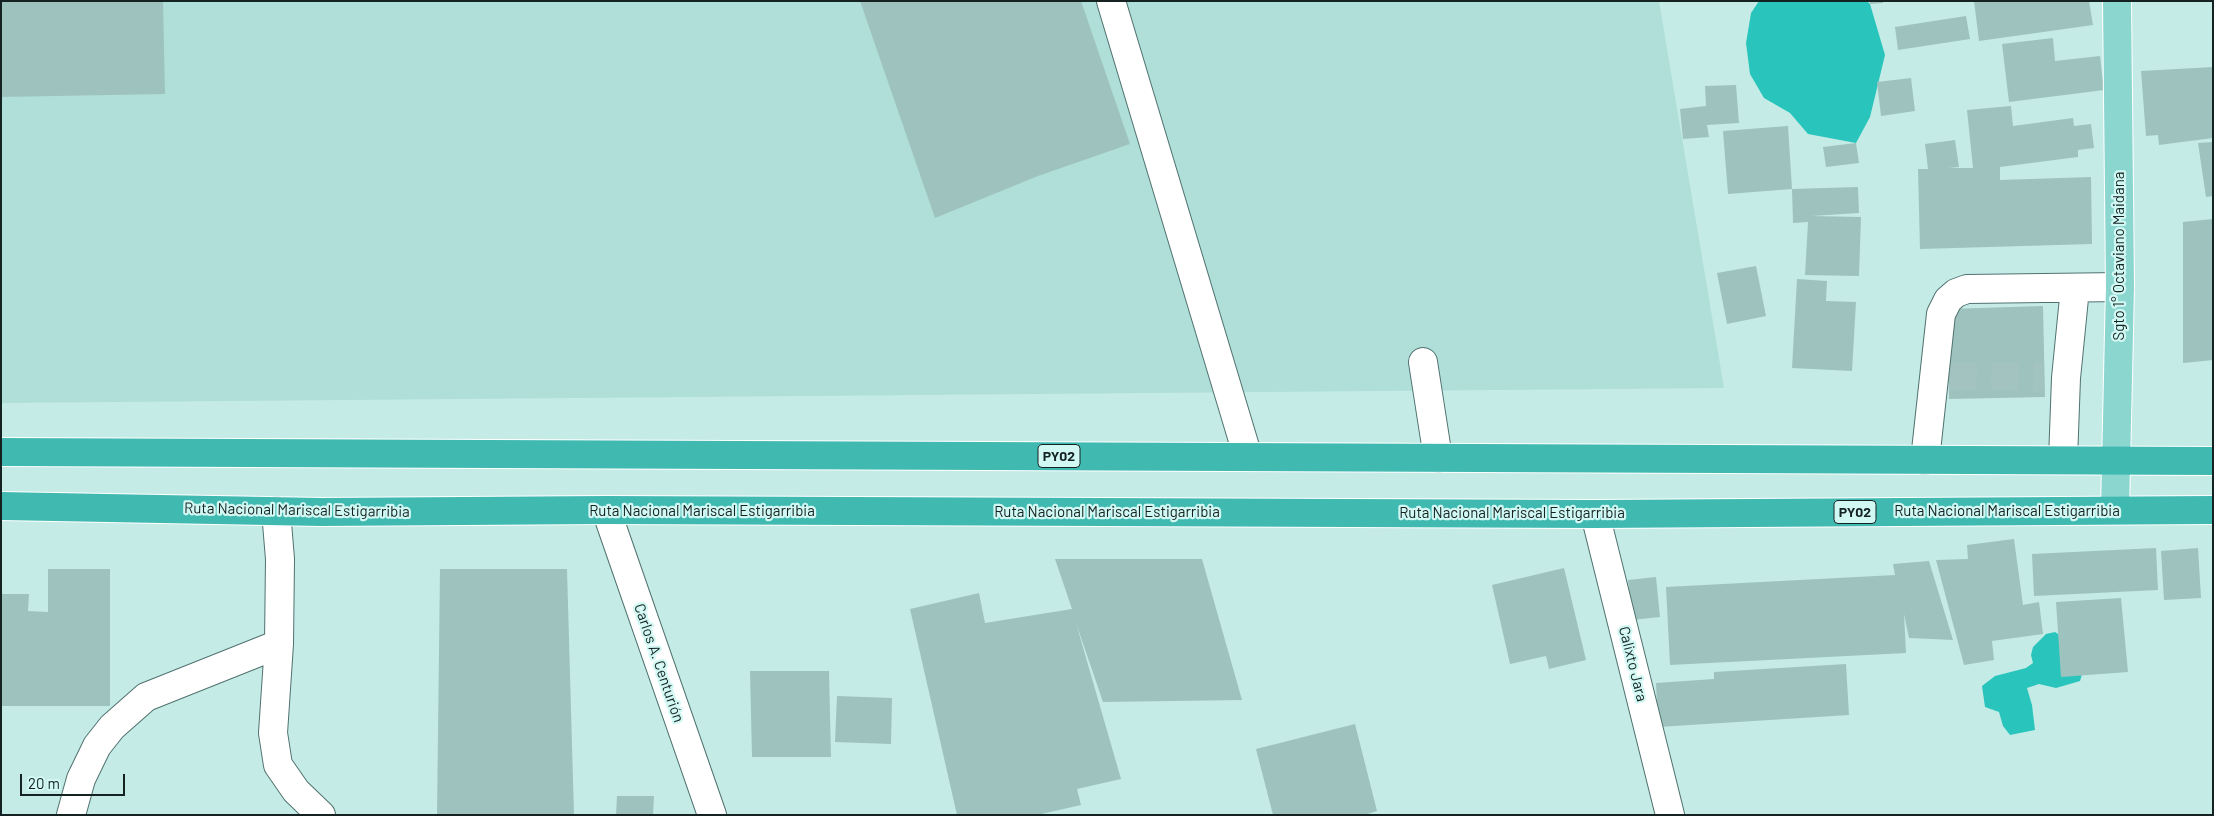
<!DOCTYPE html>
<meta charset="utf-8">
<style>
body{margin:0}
#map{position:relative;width:2214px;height:816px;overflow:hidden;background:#c5ebe6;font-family:Barlow,sans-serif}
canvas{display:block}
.frame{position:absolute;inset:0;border:2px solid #142221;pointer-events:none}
.scale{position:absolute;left:20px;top:774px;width:105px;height:22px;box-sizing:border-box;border:2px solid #142221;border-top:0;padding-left:6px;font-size:15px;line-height:18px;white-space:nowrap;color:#142221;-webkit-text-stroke:4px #d2f8f4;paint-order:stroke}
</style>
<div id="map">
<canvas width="2214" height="816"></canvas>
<div class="frame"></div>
<div class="scale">20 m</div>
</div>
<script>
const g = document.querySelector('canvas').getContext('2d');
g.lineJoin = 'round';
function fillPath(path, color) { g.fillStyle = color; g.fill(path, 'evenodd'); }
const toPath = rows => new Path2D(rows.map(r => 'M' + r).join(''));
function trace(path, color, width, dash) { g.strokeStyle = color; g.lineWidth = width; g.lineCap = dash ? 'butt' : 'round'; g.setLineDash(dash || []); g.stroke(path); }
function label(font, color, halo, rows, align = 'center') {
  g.font = font + ' Barlow,sans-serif'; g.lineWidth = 4.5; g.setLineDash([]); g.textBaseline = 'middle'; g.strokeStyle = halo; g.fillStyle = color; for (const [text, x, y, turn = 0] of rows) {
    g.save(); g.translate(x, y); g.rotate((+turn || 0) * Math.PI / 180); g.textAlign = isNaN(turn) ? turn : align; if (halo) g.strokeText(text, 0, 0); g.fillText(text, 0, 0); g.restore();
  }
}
fillPath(toPath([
 [1,1,1659,1,1724,388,1,403]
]), '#b0ded9');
fillPath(toPath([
 [1759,1,1867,1,1870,4,1885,55,1870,117,1856,143,1808,134,1790,113,1764,98,1750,74,1746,43,1751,13],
 [2055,632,2069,641,2085,664,2080,681,2056,688,2039,684,2027,688,2032,705,2035,730,2010,735,2003,726,1999,712,1985,707,1982,686,1995,676,2026,668,2033,663,2031,655,2033,647,2046,634]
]), '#29c5bc');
fillPath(toPath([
 [1,1,163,1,165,94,1,97],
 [860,1,1081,1,1130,144,1038,176,935,218],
 [1870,1,1883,1,1883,3,1870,4],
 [1974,1,2089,1,2093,25,1979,41],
 [1966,16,1970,39,1898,50,1895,27],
 [2053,38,2055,61,2100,56,2104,90,2009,102,2002,44],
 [2213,67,2213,138,2159,145,2158,135,2146,136,2141,71],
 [1911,78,1915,111,1881,116,1877,82],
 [1736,85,1739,123,1707,125,1709,137,1683,139,1680,109,1706,106,1705,86],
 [2011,106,2013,126,2073,118,2074,126,2091,124,2094,148,2078,150,2078,157,2000,167,2000,180,2091,177,2092,244,1920,249,1918,169,1928,169,1925,144,1955,140,1959,167,1949,168,1973,168,1967,110],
 [1788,126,1792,189,1728,194,1723,131],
 [2213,142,2213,196,2206,197,2198,143],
 [1856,143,1859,163,1826,167,1823,147],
 [1858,187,1859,213,1812,216,1861,217,1859,276,1805,275,1808,222,1793,223,1792,189],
 [2213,219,2213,360,2183,363,2183,222],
 [1756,266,1766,316,1727,324,1717,273],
 [1797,279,1827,281,1826,301,1856,302,1852,371,1792,368],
 [2043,306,2045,397,1949,399,1947,309],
 [2014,539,2023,605,2039,602,2043,634,1992,641,1994,660,1964,665,1936,560,1968,559,1967,545],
 [2156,548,2158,590,2034,596,2032,554],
 [2198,548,2201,598,2164,600,2161,551],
 [1055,559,1202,559,1242,700,1103,702,1076,623,1121,779,1077,789,1081,805,1037,815,957,815,910,609,979,593,985,623,1072,609],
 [1929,561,1953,640,1909,638,1904,614,1906,653,1670,665,1666,587,1895,575,1893,564],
 [1564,568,1586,660,1549,669,1546,656,1510,664,1492,585],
 [48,569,110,569,110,706,1,706,1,594,29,594,28,611,48,612],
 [440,569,567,569,574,815,437,815],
 [1656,577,1660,617,1632,620,1628,580],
 [2121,598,2128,672,2061,677,2056,602],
 [1846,664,1849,715,1658,727,1656,683,1714,679,1714,672],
 [750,671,829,671,831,757,752,757],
 [837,696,892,698,891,744,835,742],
 [1355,724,1377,811,1364,815,1273,815,1256,749],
 [617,796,654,796,653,815,616,815]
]), '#9ec3bf');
trace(toPath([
 [1949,376,2044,377]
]), '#a2c3bf', 28, [28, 14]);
const minor = toPath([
 [1111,1,1248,457],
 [1423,362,1438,458],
 [1925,460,1941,314,1948,300,1956,293,1967,289,2120,287],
 [2063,460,2066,378,2075,288],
 [606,510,712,815],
 [276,511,280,559,279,644,273,733,278,765,296,791,321,815],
 [1595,514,1670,815],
 [71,815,81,779,97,746,112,727,146,697,279,644]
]);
const major = toPath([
 [2115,510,2120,287,2117,1]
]);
const highway = toPath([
 [1,452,2213,461],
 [1,506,321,512,606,510,1595,514,2213,510]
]);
trace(minor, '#50726f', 30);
trace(major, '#fff', 30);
trace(highway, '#fff', 30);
trace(minor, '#fff', 28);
trace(major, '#8cd6d0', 28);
trace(highway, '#40bab1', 28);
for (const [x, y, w] of [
 [1059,456,42],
 [1855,512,42]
]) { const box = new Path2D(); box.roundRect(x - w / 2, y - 11.5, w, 23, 4); g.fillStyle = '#d2f8f4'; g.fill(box); trace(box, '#142221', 1); }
label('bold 14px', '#142221', null, [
 ["PY02",1059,456],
 ["PY02",1855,512]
]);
label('15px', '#142221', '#d2f8f4', [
 ["Sgto 1° Octaviano Maidana",2119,256,-90],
 ["Ruta Nacional Mariscal Estigarribia",297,510,1],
 ["Ruta Nacional Mariscal Estigarribia",702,511],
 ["Ruta Nacional Mariscal Estigarribia",2007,511],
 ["Ruta Nacional Mariscal Estigarribia",1107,512],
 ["Ruta Nacional Mariscal Estigarribia",1512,513],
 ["Carlos A. Centurión",659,663,71],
 ["Calixto Jara",1633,664,76]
]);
</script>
